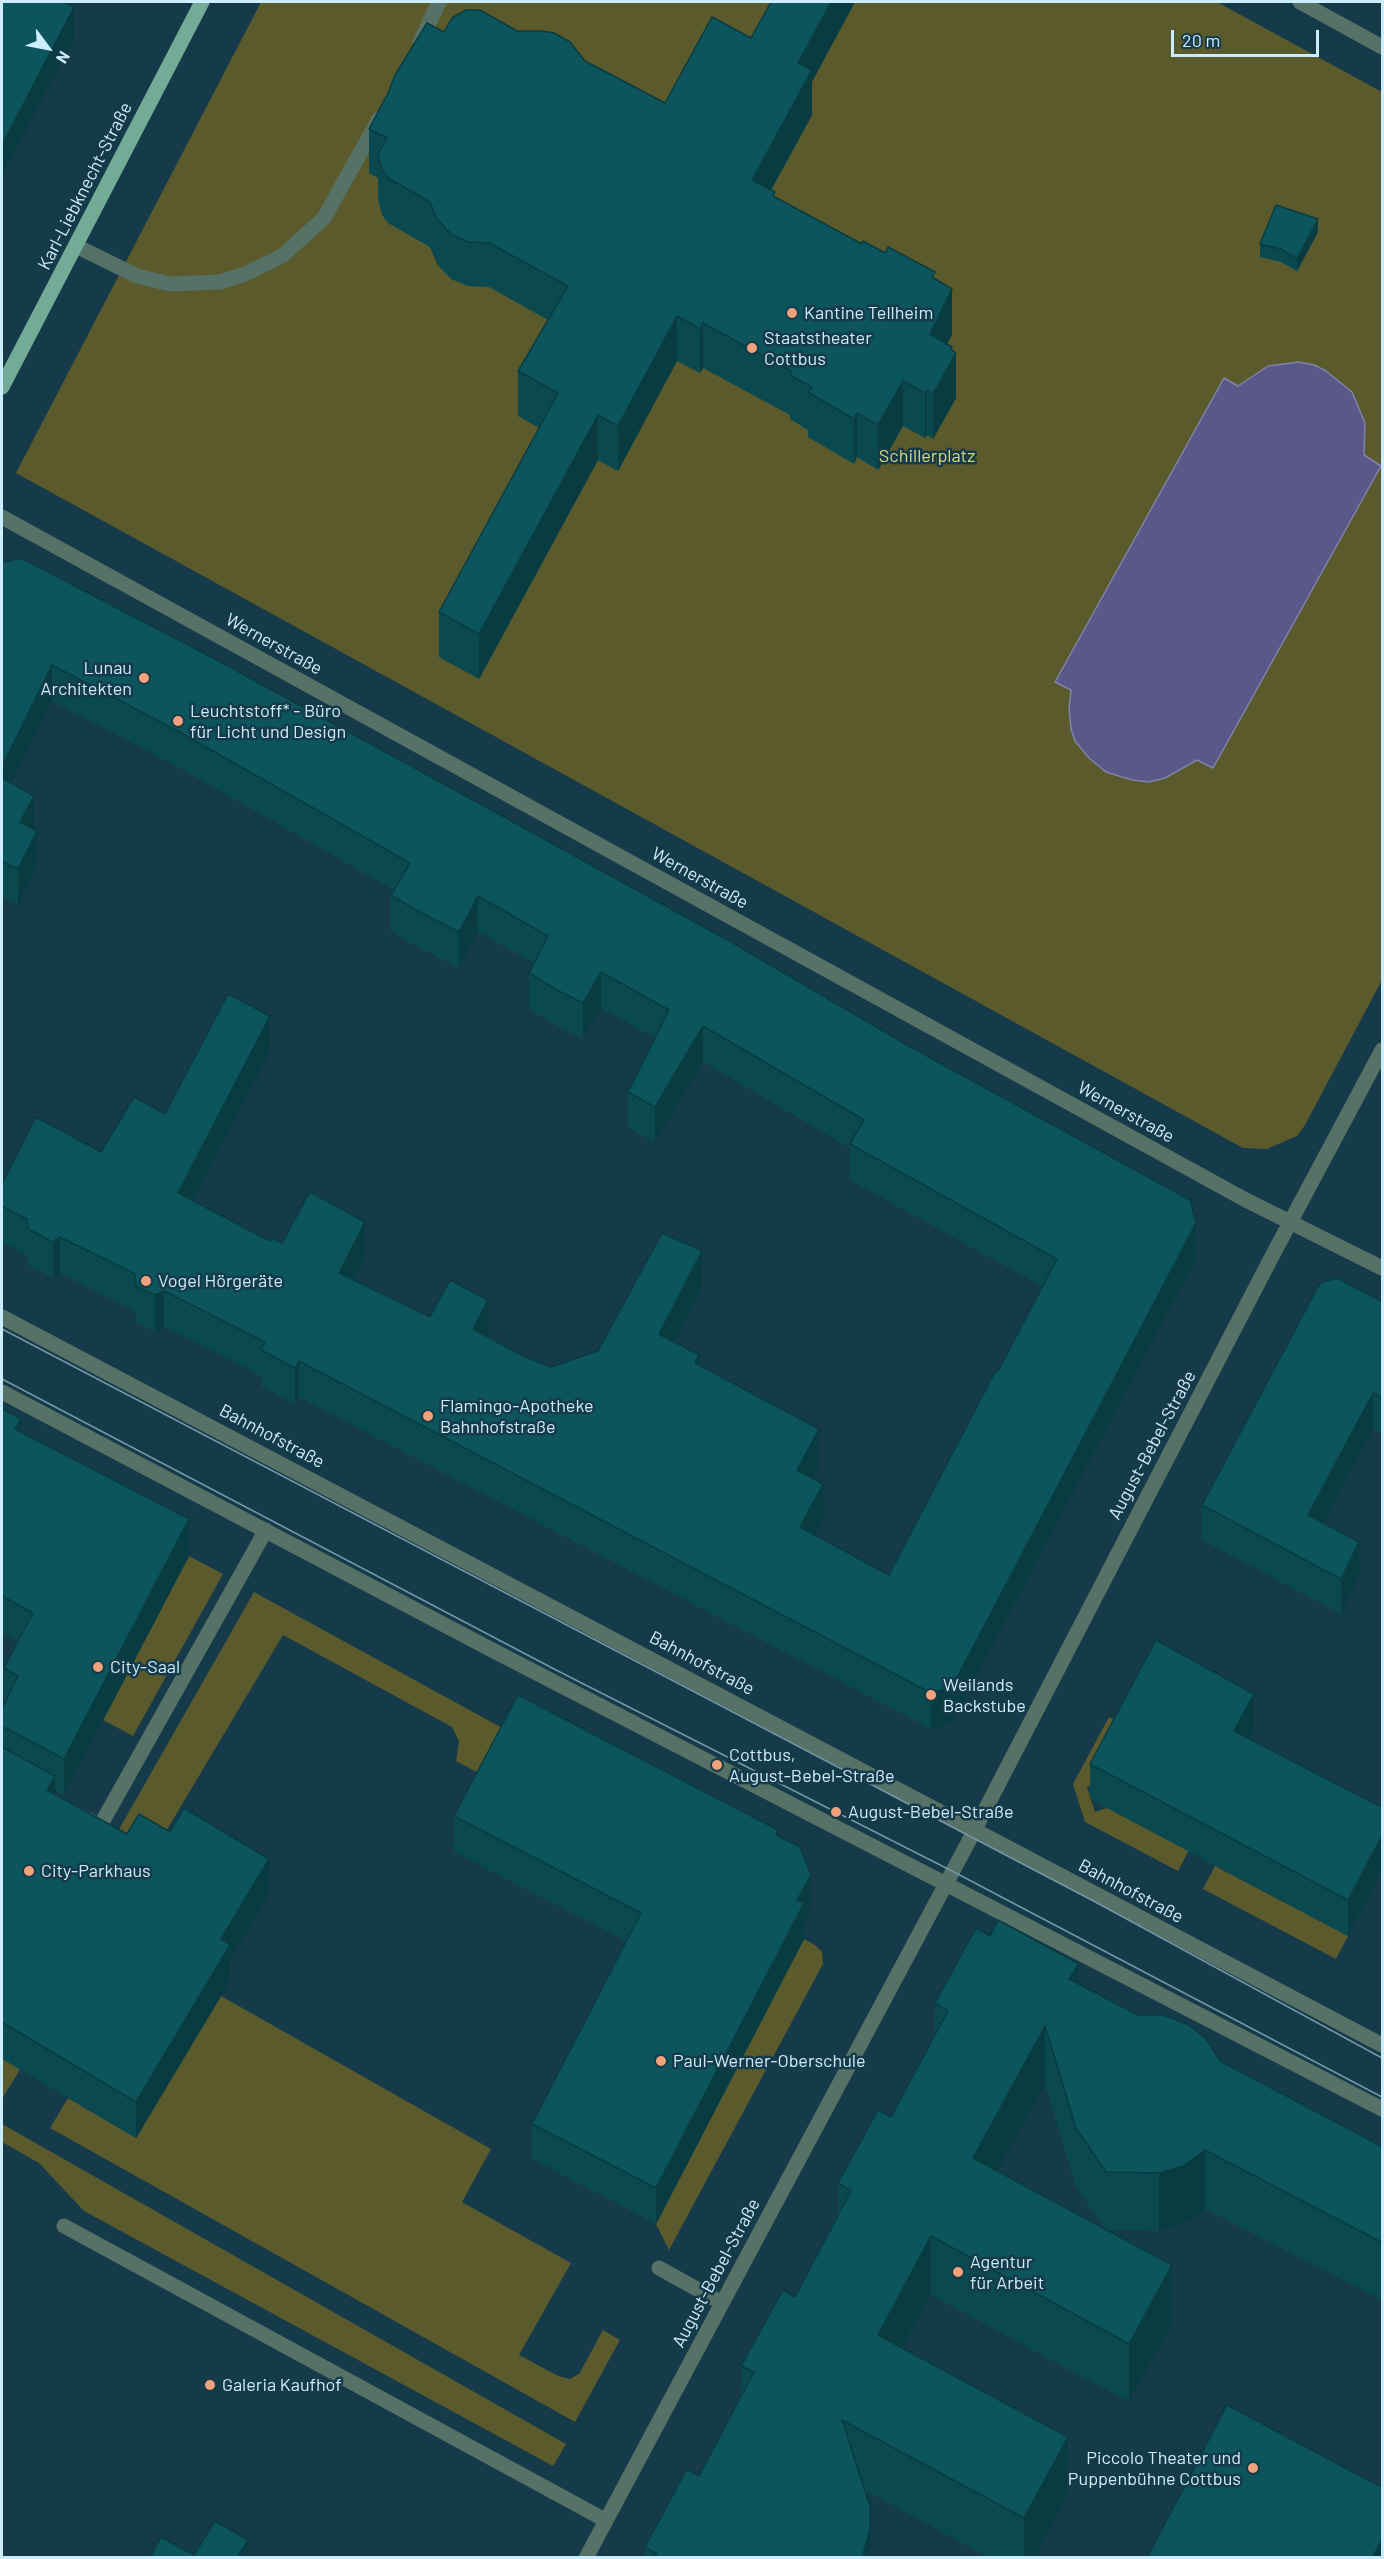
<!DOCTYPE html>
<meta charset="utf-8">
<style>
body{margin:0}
#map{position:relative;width:1384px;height:2559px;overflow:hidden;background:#153a49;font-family:Barlow,sans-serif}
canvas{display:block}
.frame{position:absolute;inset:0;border:3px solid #cbedfd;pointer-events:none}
.north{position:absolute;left:18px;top:18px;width:60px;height:60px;-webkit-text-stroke:4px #153a49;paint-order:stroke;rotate:122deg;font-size:16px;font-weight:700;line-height:24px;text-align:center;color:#cbedfd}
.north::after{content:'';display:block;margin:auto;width:21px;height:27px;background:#cbedfd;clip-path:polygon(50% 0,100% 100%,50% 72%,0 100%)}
.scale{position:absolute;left:1171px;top:30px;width:148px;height:27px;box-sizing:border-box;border:3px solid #cbedfd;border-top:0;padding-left:8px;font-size:18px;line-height:21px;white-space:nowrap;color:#cbedfd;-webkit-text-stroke:4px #153a49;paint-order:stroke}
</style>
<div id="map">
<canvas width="1384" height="2559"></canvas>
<div class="frame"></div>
<div class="north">N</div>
<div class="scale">20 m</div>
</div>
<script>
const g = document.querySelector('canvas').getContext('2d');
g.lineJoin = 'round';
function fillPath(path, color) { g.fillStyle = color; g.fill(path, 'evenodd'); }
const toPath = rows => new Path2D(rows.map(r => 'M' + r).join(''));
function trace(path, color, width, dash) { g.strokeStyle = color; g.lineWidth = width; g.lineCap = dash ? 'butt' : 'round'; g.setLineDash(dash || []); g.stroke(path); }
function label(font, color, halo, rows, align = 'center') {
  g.font = font + ' Barlow,sans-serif'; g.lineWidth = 5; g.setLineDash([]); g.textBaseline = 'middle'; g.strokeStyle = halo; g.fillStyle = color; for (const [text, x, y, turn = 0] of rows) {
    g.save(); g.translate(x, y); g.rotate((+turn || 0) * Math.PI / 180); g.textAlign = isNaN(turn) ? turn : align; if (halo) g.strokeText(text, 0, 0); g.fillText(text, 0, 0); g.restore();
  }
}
fillPath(toPath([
 [261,2,1217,2,1382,92,1382,980,1305,1125,1297,1136,1267,1149,1243,1148,16,473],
 [189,1556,223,1574,133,1736,103,1720],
 [254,1592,515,1735,492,1780,456,1761,459,1741,452,1727,283,1635,150,1858,2,2099,2,2035],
 [1109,1717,1129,1727,1100,1782,1087,1787,1095,1812,1107,1808,1189,1850,1178,1871,1085,1822,1073,1784],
 [1215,1866,1348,1936,1336,1959,1203,1889],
 [804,1939,815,1945,822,1952,823,1964,669,2250,656,2224],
 [221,1996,491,2149,462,2202,571,2263,519,2355,558,2376,570,2379,579,2374,603,2330,620,2340,575,2422,50,2128,68,2098,136,2138],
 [2,2124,566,2444,553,2466,84,2211,39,2163,2,2142]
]), '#5b5a2d');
const water = toPath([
 [1299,362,1314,365,1326,371,1352,392,1365,423,1364,455,1381,466,1213,768,1197,760,1165,778,1149,782,1132,780,1106,772,1089,758,1075,741,1071,729,1069,709,1071,690,1055,682,1224,378,1238,386,1268,366,1299,362]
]);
fillPath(water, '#5c5789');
trace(water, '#7d84ac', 1.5);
trace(toPath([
 [1300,2,1382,47],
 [420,42,439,2],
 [76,246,137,276,170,284,220,282,245,274,282,256,324,218,379,119],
 [2,517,1244,1199,1382,1268],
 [2,1317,1382,2045],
 [2,1392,494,1651,1382,2109],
 [87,1819,100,1826,266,1530],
 [64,2226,605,2520],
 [659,2268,722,2303],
 [586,2558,971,1837,1269,1262,1382,1050]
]), '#567166', 15);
trace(toPath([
 [2,387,202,2]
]), '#73ac96', 15);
trace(toPath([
 [2,1329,1101,1905,1382,2058],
 [2,1379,556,1670,952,1871,1382,2097]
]), '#7397a6', 1.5);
fillPath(toPath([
 [517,31,585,61,665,103,812,82,812,115,771,190,775,198,862,244,935,279,952,334,947,344,952,350,956,398,933,439,927,435,925,438,903,426,878,470,857,457,854,464,808,437,808,430,790,419,790,415,703,368,700,373,677,361,618,471,598,460,479,679,439,657,439,612,539,428,518,416,518,371,548,320,489,287,468,286,451,279,437,264,430,247,388,223,382,215,378,199,378,178,369,173,369,129,444,32],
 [1318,232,1297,271,1281,262,1260,257,1260,244],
 [2,563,1196,1259,952,1723,931,1729,299,1397,295,1404,261,1386,261,1376,206,1348,164,1327,155,1332,136,1322,135,1311,60,1273,53,1278,28,1265,27,1255,2,1242,2,1184,101,1152,270,1052,193,1201,270,1241,365,1258,354,1280,430,1317,488,1336,525,1357,551,1367,598,1351,702,1287,674,1341,699,1366,819,1466,812,1478,823,1520,815,1535,889,1575,1043,1287,850,1180,850,1148,703,1062,655,1143,628,1128,628,1092,655,1038,601,1008,583,1039,557,1026,529,1009,529,973,534,963,478,932,459,968,418,947,391,932,391,895,394,890,176,766,52,701,11,783,34,829,37,867,18,905,2,897],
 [1383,1302,1383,1434,1373,1429,1323,1523,1359,1578,1341,1614,1202,1540,1202,1505],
 [2,1409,21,1432,189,1556,64,1795,55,1790,55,1794,127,1834,269,1896,230,1959,230,1981,136,2138,2,2059,2,1709,4,1704,4,1668,18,1641,2,1632],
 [1254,1729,1249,1738,1383,1808,1383,1870,1348,1936,1090,1799,1090,1764],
 [454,1816,778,1836,811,1911,804,1923,804,1939,656,2224,532,2159,532,2124,626,1941,454,1852],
 [1079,1984,1383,2147,1383,2301,1205,2209,1183,2224,1159,2231,1107,2230,1172,2324,1129,2402,931,2295,903,2348,1068,2495,1034,2558,989,2558,865,2490,870,2558,645,2558,645,2547,699,2476,741,2396,741,2366,795,2297,838,2217,838,2183,891,2117,935,2035,935,2003],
 [1045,2084,1076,2187,1106,2230,997,2171]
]), '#0b4950');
fillPath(toPath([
 [831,2,855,2,812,82,812,115,752,225,752,180,798,63],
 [74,7,74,39,2,176,2,145],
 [1318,219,1318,232,1297,271,1297,259],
 [952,289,952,334,930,378,930,334],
 [677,316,677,361,618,471,618,426],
 [703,323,703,368,700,373,700,329],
 [952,347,952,360,956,353,956,398,933,439,933,394],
 [903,381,903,426,878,470,878,425],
 [927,390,927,435,925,438,925,393],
 [857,413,857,457,854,464,854,419],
 [598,415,598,460,479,679,479,634],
 [52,665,52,701,2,802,2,766],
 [34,796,34,832,20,822],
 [37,831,37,867,18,905,18,869],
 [478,896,478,932,459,968,459,932],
 [601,972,601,1008,583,1039,583,1003],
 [270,1016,270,1052,178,1229,178,1193],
 [703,1026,703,1062,655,1143,655,1107],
 [365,1222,365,1258,339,1309,339,1273],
 [1196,1223,1196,1259,952,1723,931,1729,931,1693],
 [60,1237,60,1273,53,1278,53,1242],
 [702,1251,702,1287,659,1370,659,1334],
 [164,1291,164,1327,155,1332,155,1295],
 [488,1300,488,1336,473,1366,473,1329],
 [699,1355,699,1391,695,1363],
 [299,1361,299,1397,295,1404,295,1368],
 [1373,1393,1373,1429,1308,1551,1308,1515],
 [21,1419,21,1456,15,1429],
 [819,1429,819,1466,797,1506,797,1470],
 [823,1484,823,1520,800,1563,800,1527],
 [189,1519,189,1556,64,1795,64,1759],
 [1359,1542,1359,1578,1341,1614,1341,1579],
 [1254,1694,1254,1729,1234,1766,1234,1731],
 [55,1776,55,1813,47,1790],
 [1383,1834,1383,1870,1348,1936,1348,1900],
 [269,1859,269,1896,230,1959,230,1981,136,2138,136,2102,221,1939],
 [811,1875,811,1911,804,1923,804,1939,656,2224,656,2188,797,1900],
 [1079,1964,1079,2022,1069,1979],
 [1045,2026,1045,2084,973,2216,973,2158],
 [1205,2150,1205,2209,1183,2224,1159,2231,1159,2173],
 [931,2236,931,2295,878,2393,878,2335],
 [1172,2265,1172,2324,1129,2402,1129,2344],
 [1068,2437,1068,2495,1034,2558,1024,2558,1024,2518],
 [870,2530,870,2558,862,2558],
 [1383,2538,1383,2558,1372,2558],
 [248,2540,248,2558,237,2558]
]), '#093c41');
const building = toPath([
 [2,2,63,2,74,7,2,145,2,2],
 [771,2,831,2,798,63,812,70,752,180,775,192,773,196,862,244,863,241,885,253,888,247,935,272,932,277,952,289,930,334,952,347,951,349,956,353,933,394,927,390,925,393,903,381,878,425,857,413,854,419,808,392,812,387,790,375,791,371,703,323,700,329,677,316,618,426,598,415,479,634,439,612,558,393,518,371,568,286,489,243,468,242,451,234,437,219,430,202,388,178,382,170,378,154,387,138,369,129,388,93,395,75,427,23,444,32,452,18,466,10,480,10,517,31,541,31,554,33,570,42,585,61,665,103,712,17,751,38,771,2],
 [1276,205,1318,219,1297,259,1281,249,1260,244,1276,205],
 [21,558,215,659,484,806,731,942,907,1045,1190,1200,1196,1223,952,1687,931,1693,299,1361,295,1368,261,1350,265,1342,206,1312,164,1291,155,1295,136,1286,135,1274,60,1237,53,1242,28,1229,27,1219,2,1206,2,1184,36,1117,101,1152,134,1097,165,1114,228,994,270,1016,178,1193,270,1241,272,1238,282,1243,310,1192,365,1222,339,1273,430,1317,450,1280,488,1300,473,1329,525,1357,551,1367,598,1351,662,1233,702,1251,659,1334,699,1355,695,1363,819,1429,797,1470,823,1484,800,1527,889,1575,996,1370,998,1371,1057,1259,850,1144,864,1120,703,1026,655,1107,628,1092,669,1010,601,972,583,1003,557,990,529,973,548,936,478,896,459,932,418,911,391,895,410,863,176,730,52,665,2,766,2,563,21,558],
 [2,778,34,796,20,822,37,831,18,869,2,861,2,778],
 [1337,1278,1383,1302,1383,1398,1373,1393,1308,1515,1359,1542,1341,1579,1202,1505,1320,1283,1337,1278],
 [2,1409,21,1419,15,1429,189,1519,64,1759,6,1728,2,1728,2,1709,18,1676,4,1668,33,1613,2,1596,2,1409],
 [1156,1640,1254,1694,1234,1731,1383,1808,1383,1834,1348,1900,1090,1764,1156,1640],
 [518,1695,778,1830,776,1835,800,1847,811,1875,797,1900,804,1903,656,2188,532,2124,641,1913,454,1816,518,1695],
 [2,1747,55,1776,47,1790,127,1834,139,1814,170,1832,184,1808,269,1859,221,1939,230,1945,136,2102,2,2022,2,1747],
 [998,1920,1079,1964,1069,1979,1138,2015,1163,2015,1187,2024,1206,2039,1220,2061,1383,2147,1383,2243,1205,2150,1183,2166,1159,2173,1106,2172,1076,2128,1045,2026,973,2158,1172,2265,1129,2344,931,2236,878,2335,1068,2437,1024,2518,842,2420,870,2506,870,2530,862,2558,654,2558,657,2554,645,2547,687,2469,699,2476,754,2372,741,2366,783,2290,795,2297,851,2191,838,2183,878,2110,891,2117,948,2011,935,2003,976,1928,990,1936,998,1920],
 [1227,2405,1383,2488,1383,2538,1372,2558,1147,2558,1227,2405],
 [215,2521,248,2540,237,2558,150,2558,161,2537,194,2555,215,2521]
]);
fillPath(building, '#0d555d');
trace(building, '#093c41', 1.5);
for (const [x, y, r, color] of [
 [792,313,6,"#f0a27a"],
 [752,348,6,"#f0a27a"],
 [144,678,6,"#f0a27a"],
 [178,721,6,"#f0a27a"],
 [146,1281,6,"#f0a27a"],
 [428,1416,6,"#f0a27a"],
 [98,1667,6,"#f0a27a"],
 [931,1695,6,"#f0a27a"],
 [717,1765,6,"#f0a27a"],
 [836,1812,6,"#f0a27a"],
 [29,1871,6,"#f0a27a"],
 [661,2061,6,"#f0a27a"],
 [958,2272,6,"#f0a27a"],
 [210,2385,6,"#f0a27a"],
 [1253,2468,6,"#f0a27a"]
]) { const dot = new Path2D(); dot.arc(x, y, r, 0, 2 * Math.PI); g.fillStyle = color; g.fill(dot); trace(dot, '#153a49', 2); }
label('18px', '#cbedfd', '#153a49', [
 ["Karl-Liebknecht-Straße",85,186,-63],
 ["Wernerstraße",274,644,29],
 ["Wernerstraße",700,878,29],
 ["Wernerstraße",1126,1112,29],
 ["Bahnhofstraße",272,1436,28],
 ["August-Bebel-Straße",1152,1445,-62],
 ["Bahnhofstraße",702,1663,28],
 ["Bahnhofstraße",1131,1891,28],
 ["August-Bebel-Straße",716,2273,-62]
]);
label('18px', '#cbedfd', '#153a49', [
 ["Kantine Tellheim",804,313],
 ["Staatstheater",764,338],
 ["Cottbus",764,359],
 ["Lunau",132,668,"right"],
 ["Architekten",132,689,"right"],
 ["Leuchtstoff* - Büro",190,711],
 ["für Licht und Design",190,732],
 ["Vogel Hörgeräte",158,1281],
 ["Flamingo-Apotheke",440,1406],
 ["Bahnhofstraße",440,1427],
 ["City-Saal",110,1667],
 ["Weilands",943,1685],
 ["Backstube",943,1706],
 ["Cottbus,",729,1755],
 ["August-Bebel-Straße",729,1776],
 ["August-Bebel-Straße",848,1812],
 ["City-Parkhaus",41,1871],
 ["Paul-Werner-Oberschule",673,2061],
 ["Agentur",970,2262],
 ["für Arbeit",970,2283],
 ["Galeria Kaufhof",222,2385],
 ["Piccolo Theater und",1241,2458,"right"],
 ["Puppenbühne Cottbus",1241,2479,"right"]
], 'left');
label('18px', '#d8d880', '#153a49', [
 ["Schillerplatz",927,456]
]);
</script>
